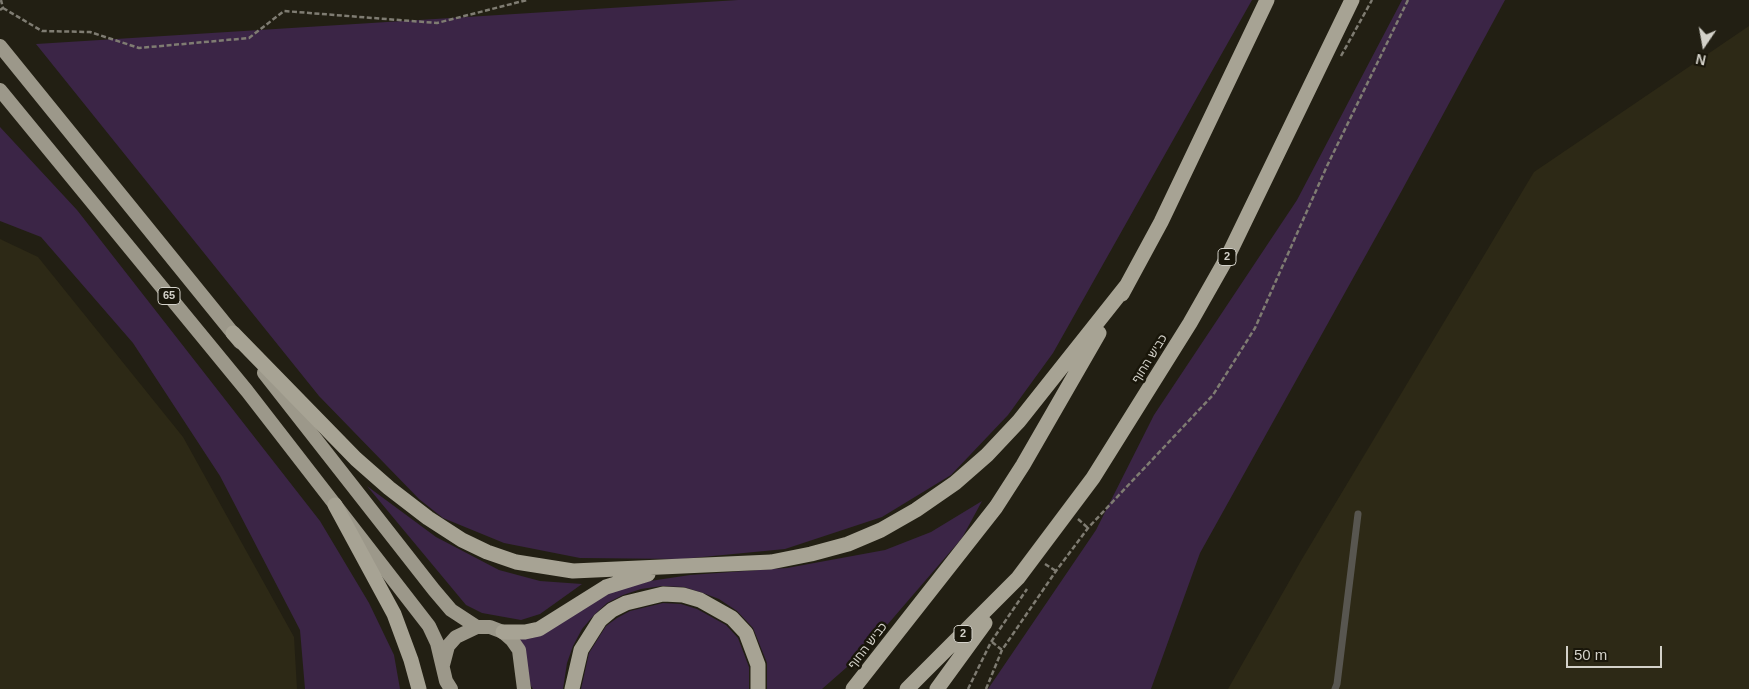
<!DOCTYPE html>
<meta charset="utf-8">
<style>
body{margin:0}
#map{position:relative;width:1749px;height:689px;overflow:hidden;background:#221f13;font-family:Arial,sans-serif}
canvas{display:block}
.north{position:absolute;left:1679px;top:20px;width:50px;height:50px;-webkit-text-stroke:4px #19160a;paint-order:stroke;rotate:192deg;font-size:14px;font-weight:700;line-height:20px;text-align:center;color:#d3d1c9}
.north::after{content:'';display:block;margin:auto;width:18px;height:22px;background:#d3d1c9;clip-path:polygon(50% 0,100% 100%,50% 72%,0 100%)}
.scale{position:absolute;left:1566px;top:646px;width:96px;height:22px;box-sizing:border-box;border:2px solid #d3d1c9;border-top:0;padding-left:6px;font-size:15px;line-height:18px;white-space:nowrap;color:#d3d1c9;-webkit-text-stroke:4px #19160a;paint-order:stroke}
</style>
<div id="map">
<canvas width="1749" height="689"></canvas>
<div class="north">N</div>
<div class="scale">50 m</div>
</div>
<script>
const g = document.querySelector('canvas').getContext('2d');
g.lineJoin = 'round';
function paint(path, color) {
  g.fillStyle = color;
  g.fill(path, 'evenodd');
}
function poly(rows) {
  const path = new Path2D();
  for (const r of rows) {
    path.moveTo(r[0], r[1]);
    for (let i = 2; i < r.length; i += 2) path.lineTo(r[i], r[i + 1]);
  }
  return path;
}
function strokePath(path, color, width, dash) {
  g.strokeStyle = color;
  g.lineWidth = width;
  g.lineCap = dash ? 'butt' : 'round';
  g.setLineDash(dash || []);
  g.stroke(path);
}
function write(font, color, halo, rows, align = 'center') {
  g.font = font + ' Arial,"Noto Sans Hebrew",sans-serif';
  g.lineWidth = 5;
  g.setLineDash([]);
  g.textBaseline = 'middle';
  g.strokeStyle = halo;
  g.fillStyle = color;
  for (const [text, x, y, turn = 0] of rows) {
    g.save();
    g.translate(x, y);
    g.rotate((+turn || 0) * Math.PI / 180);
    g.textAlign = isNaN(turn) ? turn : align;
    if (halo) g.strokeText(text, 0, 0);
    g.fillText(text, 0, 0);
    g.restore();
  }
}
const built = poly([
 [1749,26,1749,689,1228,689,1302,559,1534,172],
 [0,239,38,257,183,437,294,637,297,689,0,689]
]);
const green = poly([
 [738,0,1252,0,1053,353,1008,415,951,475,882,517,785,549,682,559,580,558,504,543,443,518,419,499,319,396,36,44],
 [1402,0,1505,0,1401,192,1200,553,1151,689,988,689,1096,530,1154,415,1297,200],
 [0,127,77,210,320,521,369,603,394,655,400,689,305,689,300,630,220,476,133,343,41,237,0,221],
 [367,486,436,537,499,570,540,581,582,584,540,614,521,620,482,613,466,605],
 [982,501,962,538,863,653,822,689,767,689,767,663,753,628,737,611,719,599,703,593,684,587,662,586,641,589,623,595,607,603,594,615,582,629,573,646,567,663,563,689,533,689,531,686,527,673,525,649,515,637,586,606,616,590,650,581,690,575,787,568,885,550,931,532],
 [663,603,681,604,697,609,726,625,738,638,749,667,749,689,581,689,589,653,606,626,617,618,630,611]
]);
const path = poly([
 [3,8,42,31,90,32,139,48,249,38,284,11,437,23,527,0],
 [0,10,3,8,1,0],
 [1341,56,1372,0],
 [1078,519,1088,528],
 [1045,564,1056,571],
 [992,642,1002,650],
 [968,689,991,642,1027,589],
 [986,689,1002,650,1056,571,1088,528,1213,395,1255,328,1327,166,1408,0]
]);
const service = poly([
 [1335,689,1337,684,1358,514]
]);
const trunk = poly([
 [0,46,240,342],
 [0,90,247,391,429,626,437,643,446,681,451,689],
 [264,373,434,590,451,610,477,627],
 [443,665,448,646,456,637,477,627,490,627,503,632,512,640,519,650,524,689]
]);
const motorway = poly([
 [1122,294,1161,222,1267,0],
 [233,333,356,459,389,488,428,518,462,540,487,552,516,562,573,571,771,562,811,554,848,544,881,530,916,510,955,483,987,455,1019,421,1127,285],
 [335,505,394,614,411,660,419,689],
 [503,632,525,632,539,629,606,587,648,574],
 [572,689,581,650,600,620,612,610,626,603,663,594,683,595,700,600,732,618,746,633,758,665,758,689],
 [853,689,996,507,1023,465,1099,333],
 [907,689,1018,578,1093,478,1190,323,1228,256,1352,0],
 [937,689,985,623]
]);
const shields = [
 [1227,257,18],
 [169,296,22],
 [963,634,18]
];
const shieldNames = [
 ["2",1227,257],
 ["65",169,296],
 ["2",963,634]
];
const streetNames = [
 ["כביש החוף",1150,359,-58],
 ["כביש החוף",868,646,-52]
];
paint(built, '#2d2916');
paint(green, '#3b2546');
strokePath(path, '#7f7c72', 2.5, [5, 2.5]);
strokePath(service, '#585650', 7);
strokePath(trunk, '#9c988a', 14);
strokePath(motorway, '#a7a394', 15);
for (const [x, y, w] of shields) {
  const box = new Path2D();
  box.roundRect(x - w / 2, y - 8.5, w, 17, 4);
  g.fillStyle = '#19160a';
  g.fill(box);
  strokePath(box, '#d3d1c9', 1);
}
write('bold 11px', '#d3d1c9', null, shieldNames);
write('12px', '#d3d1c9', '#19160a', streetNames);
</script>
